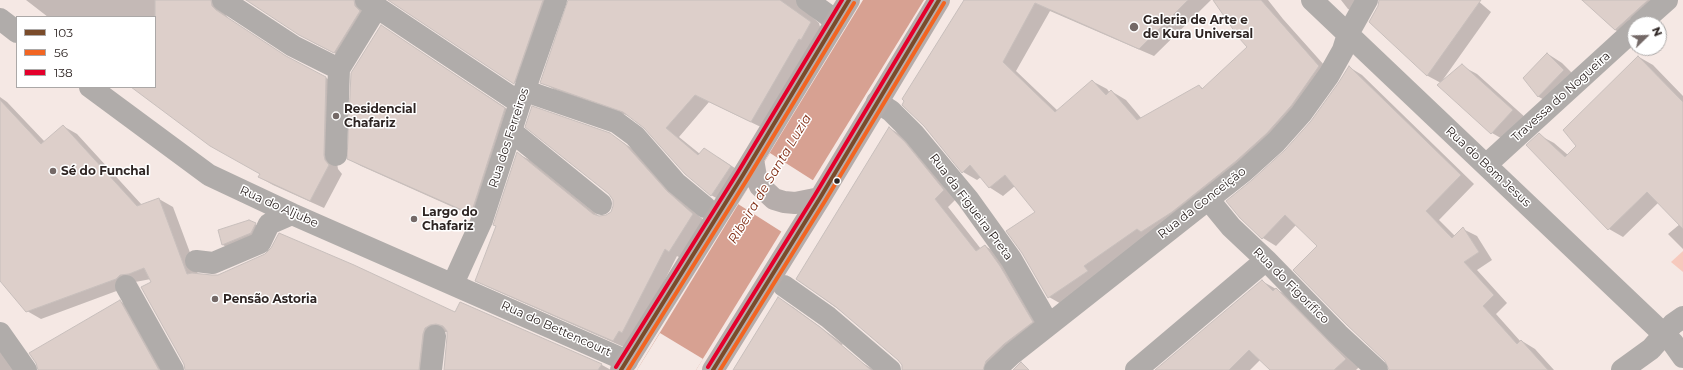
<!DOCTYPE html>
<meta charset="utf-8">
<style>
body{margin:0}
#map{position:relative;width:1683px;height:370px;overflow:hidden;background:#f5e8e4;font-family:Montserrat,sans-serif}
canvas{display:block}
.legend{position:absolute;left:16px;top:16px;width:140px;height:72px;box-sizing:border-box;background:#fff;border:1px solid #aba8a7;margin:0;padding:5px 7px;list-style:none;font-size:12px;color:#2e2523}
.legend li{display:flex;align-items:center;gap:8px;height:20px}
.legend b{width:20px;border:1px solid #aba8a7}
.north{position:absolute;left:1627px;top:16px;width:40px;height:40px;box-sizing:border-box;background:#fff;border:1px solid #aba8a7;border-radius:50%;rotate:67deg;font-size:11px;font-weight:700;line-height:16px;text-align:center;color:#2e2523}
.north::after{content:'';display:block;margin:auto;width:14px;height:18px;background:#746967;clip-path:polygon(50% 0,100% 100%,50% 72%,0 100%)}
</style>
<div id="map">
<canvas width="1683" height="370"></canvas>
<ul class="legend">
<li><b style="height:5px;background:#7a4b2a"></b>103</li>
<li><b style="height:5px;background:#f26522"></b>56</li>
<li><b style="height:5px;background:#e4002b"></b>138</li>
</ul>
<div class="north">N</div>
</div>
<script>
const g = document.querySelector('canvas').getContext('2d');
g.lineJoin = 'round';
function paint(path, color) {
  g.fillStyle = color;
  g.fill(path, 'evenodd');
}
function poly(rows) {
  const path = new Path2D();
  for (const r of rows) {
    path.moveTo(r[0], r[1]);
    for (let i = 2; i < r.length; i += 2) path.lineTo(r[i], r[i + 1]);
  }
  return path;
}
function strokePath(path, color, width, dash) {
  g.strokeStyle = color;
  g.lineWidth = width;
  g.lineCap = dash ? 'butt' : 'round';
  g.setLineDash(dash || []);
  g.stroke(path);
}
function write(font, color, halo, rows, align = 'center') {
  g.font = font + ' Montserrat,sans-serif';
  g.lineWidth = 3;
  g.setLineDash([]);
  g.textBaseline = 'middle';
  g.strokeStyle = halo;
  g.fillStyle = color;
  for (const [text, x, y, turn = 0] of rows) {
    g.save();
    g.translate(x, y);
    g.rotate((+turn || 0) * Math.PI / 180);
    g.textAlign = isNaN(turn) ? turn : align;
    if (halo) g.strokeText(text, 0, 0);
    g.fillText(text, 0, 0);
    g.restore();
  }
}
const green = poly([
 [1683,251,1683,272,1671,262]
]);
const water = poly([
 [863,0,924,0,696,370,637,370]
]);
const pier = poly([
 [770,153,814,181,782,232,738,204],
 [660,333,703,359,696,370,637,370]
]);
const shadow = poly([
 [26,0,227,0,226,15,230,20,293,61,340,85,337,163,338,169,342,174,324,208,273,185,259,177,261,174,135,87,155,87,155,17,48,17],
 [248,0,370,0,348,60,314,43],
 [391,0,560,0,527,90],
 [569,0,811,0,809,14,819,23,822,34,765,129,709,102,679,137,700,154,718,157,744,174,725,203,711,195,645,127,632,117,555,90,542,82],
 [965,0,1211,0,1154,56,1050,11,1016,71,1058,111,1092,81,1107,89,1110,93,1111,91,1126,100,1142,119,1199,86,1204,89,1248,47,1215,0,1268,0,1283,19,1333,75,1305,114,1063,305,1049,297,1036,212,1015,186,1003,196,989,187,981,177,977,180,963,172,924,125],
 [1341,0,1370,0,1361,16,1348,9],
 [1380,0,1477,0,1491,12,1442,81,1462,66,1477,74,1526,118,1506,141,1492,133,1441,83,1428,76,1370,22,1379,6],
 [1584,0,1665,0,1630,38,1615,30],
 [394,34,518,116,484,221,361,166,348,159],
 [1548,54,1562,63,1578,79,1553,105,1539,97,1524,78],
 [1639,57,1653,65,1683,96,1683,249,1668,234,1680,224,1659,202,1623,237,1609,229,1539,135,1554,143,1568,155,1577,146],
 [1349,67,1362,75,1474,184,1439,220,1455,236,1463,229,1477,236,1492,260,1477,270,1507,303,1496,314,1521,342,1522,341,1535,349,1554,370,1390,370,1390,366,1318,246,1296,225,1276,246,1263,238,1241,218,1286,151,1312,122,1340,83],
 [0,97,7,102,45,142,63,126,77,134,142,205,159,199,173,207,198,274,456,313,602,365,611,370,445,370,448,332,444,332,433,370,186,370,151,279,135,282,130,286,41,319,27,311,0,279],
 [889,128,903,136,957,198,948,207,981,249,985,246,999,254,1046,330,999,370,903,370,903,366,899,360,849,317,797,279],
 [610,134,639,153,679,199,705,221,682,259,677,256,635,339,626,348,488,287,476,280,497,226,518,154,530,160,600,217,606,216,612,212,614,207],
 [255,224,260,227,256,236,228,248,223,245,219,230],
 [1262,281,1290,297,1359,367,1356,370,1271,370,1261,359,1250,370,1157,370],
 [779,299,793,307,843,344,813,370,734,370],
 [120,301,134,309,168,370,39,370],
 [0,346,17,370,0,370],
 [857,360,871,368,874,370,847,370]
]);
const building = poly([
 [155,0,211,0,212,6,216,10,286,56,326,77,324,155,325,160,329,165,310,201,258,177,260,174,210,146,131,87,155,87,155,0],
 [246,0,354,0,355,6,360,11,334,53,299,35,246,0],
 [388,0,543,0,514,84,388,0],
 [568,0,780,0,811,22,801,40,799,39,751,122,695,95,666,128,698,155,704,148,731,166,711,196,685,174,644,128,623,112,540,83,568,0],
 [964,0,1188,0,1139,49,1035,3,1003,62,1055,112,1092,80,1106,95,1111,90,1137,120,1199,85,1202,89,1247,47,1239,38,1213,0,1261,0,1319,66,1291,106,1267,133,1236,161,1172,212,1141,232,1137,229,1084,266,1088,271,1048,298,1022,253,1006,231,1035,212,1005,175,989,188,970,165,962,173,924,126,902,105,904,101,902,99,964,0],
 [1379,0,1481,0,1427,76,1369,22,1378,6,1379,0],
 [1582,0,1648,0,1615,30,1582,0],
 [381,25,505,108,471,214,347,159,351,73,381,25],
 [1547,53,1564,70,1538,97,1523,78,1547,53],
 [1638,56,1683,102,1683,229,1647,192,1608,230,1526,145,1539,133,1565,157,1576,146,1563,130,1638,56],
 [1462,64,1513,110,1491,134,1437,85,1462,64],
 [1349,66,1461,175,1426,211,1452,238,1463,227,1479,252,1464,262,1494,295,1483,306,1517,344,1521,340,1548,370,1389,370,1385,361,1347,325,1293,270,1317,246,1285,215,1262,239,1240,218,1226,201,1252,180,1285,150,1311,121,1339,82,1349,66],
 [0,100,41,144,63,125,137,206,159,198,187,274,192,273,212,275,218,275,265,254,271,248,279,233,354,265,455,312,460,302,602,364,598,370,444,370,447,337,447,331,443,326,436,324,430,325,425,328,423,334,419,370,185,370,184,364,141,287,151,282,144,268,129,274,120,275,116,279,26,312,0,281,0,100],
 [532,106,610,133,626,145,667,191,693,214,669,252,665,249,622,333,619,331,613,341,475,281,496,226,493,225,517,152,593,214,599,216,606,215,611,212,613,206,613,200,609,194,525,127,532,106],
 [889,127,905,142,944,190,935,199,976,251,985,245,1000,266,1033,322,1004,344,986,361,983,370,902,370,902,365,898,360,836,307,796,279,889,127],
 [249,220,256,223,251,233,222,245,218,230,249,220],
 [1262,280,1273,291,1276,288,1346,359,1334,370,1270,370,1249,350,1229,370,1155,370,1262,280],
 [778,297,820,327,871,370,733,370,778,297],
 [120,300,159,370,38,370,36,363,29,353,120,300],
 [1021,362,1029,370,1013,370,1021,362]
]);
const minor = poly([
 [223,0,293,46,339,69],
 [366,0,520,103],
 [807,0,836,21],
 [1312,0,1673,343,1683,357],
 [0,19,17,32],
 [1640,24,1667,0],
 [90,87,209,175,292,214,627,361],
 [525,90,537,95,616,122,635,136,676,183,705,207],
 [877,102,891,111,914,134,968,199,1011,259,1049,325],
 [511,131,601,204],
 [336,155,339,69,377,7],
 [1486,165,1635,29],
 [1208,199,1231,227,1266,260,1338,334,1377,370],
 [196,261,213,263,260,243,269,224,292,214],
 [457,275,482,220,520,103,556,0],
 [126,286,173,370],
 [784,286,828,317,890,370],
 [0,333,26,370],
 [431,370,435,336],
 [995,370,1012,354,1244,171,1276,142,1301,114,1329,75,1343,50,1348,34,1367,0],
 [1136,370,1266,260],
 [1622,370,1651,349,1673,324,1683,317]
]);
const major = poly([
 [753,159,756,177,760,186,774,199,784,202,795,203,820,198],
 [621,370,743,175,849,0],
 [713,370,820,198,939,0]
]);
const bus1 = poly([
 [621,370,743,175,849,0],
 [713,370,820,198,939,0]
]);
const bus2 = poly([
 [628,370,748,178,854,3],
 [720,370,825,201,944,3]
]);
const bus3 = poly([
 [616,367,738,172,842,0],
 [708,367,815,195,932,0]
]);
const markers = [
 [1134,27,5,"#746967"],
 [336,116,4,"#746967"],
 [53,171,4,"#746967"],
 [837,181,3.5,"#2e2523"],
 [414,219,4,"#746967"],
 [215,299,4,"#746967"]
];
const poiNames = [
 ["Galeria de Arte e",1143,20],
 ["de Kura Universal",1143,34],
 ["Residencial",344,109],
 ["Chafariz",344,123],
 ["Sé do Funchal",61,171],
 ["Largo do",422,212],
 ["Chafariz",422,226],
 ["Pensão Astoria",223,299]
];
const streetNames = [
 ["Travessa do Nogueira",1561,97,-42],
 ["Rua dos Ferreiros",509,138,-72],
 ["Rua do Bom Jesus",1488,167,43],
 ["Rua da Conceição",1202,203,-38],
 ["Rua do Aljube",279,207,24],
 ["Rua da Figueira Preta",971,207,53],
 ["Rua do Figorífico",1291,286,45],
 ["Rua do Bettencourt",556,329,24]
];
const waterNames = [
 ["Ribeira de Santa Luzia",770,179,-59]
];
paint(green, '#f6c9bd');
paint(water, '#d7a192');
paint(pier, '#f5e8e4');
paint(shadow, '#0003');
paint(building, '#ddcfca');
strokePath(building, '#c8bfbc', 1);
strokePath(minor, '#b0acaa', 22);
strokePath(major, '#b5adab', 22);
strokePath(bus1, '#7a4b2a', 4);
strokePath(bus2, '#f26522', 4);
strokePath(bus3, '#e4002b', 4);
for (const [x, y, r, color] of markers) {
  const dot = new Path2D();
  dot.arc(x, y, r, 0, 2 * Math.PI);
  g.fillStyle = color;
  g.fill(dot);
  strokePath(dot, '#fff', 1.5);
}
write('bold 12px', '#2e2523', '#fff', poiNames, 'left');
write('12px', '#2e2523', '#fff', streetNames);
write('italic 13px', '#802c13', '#fff', waterNames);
</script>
